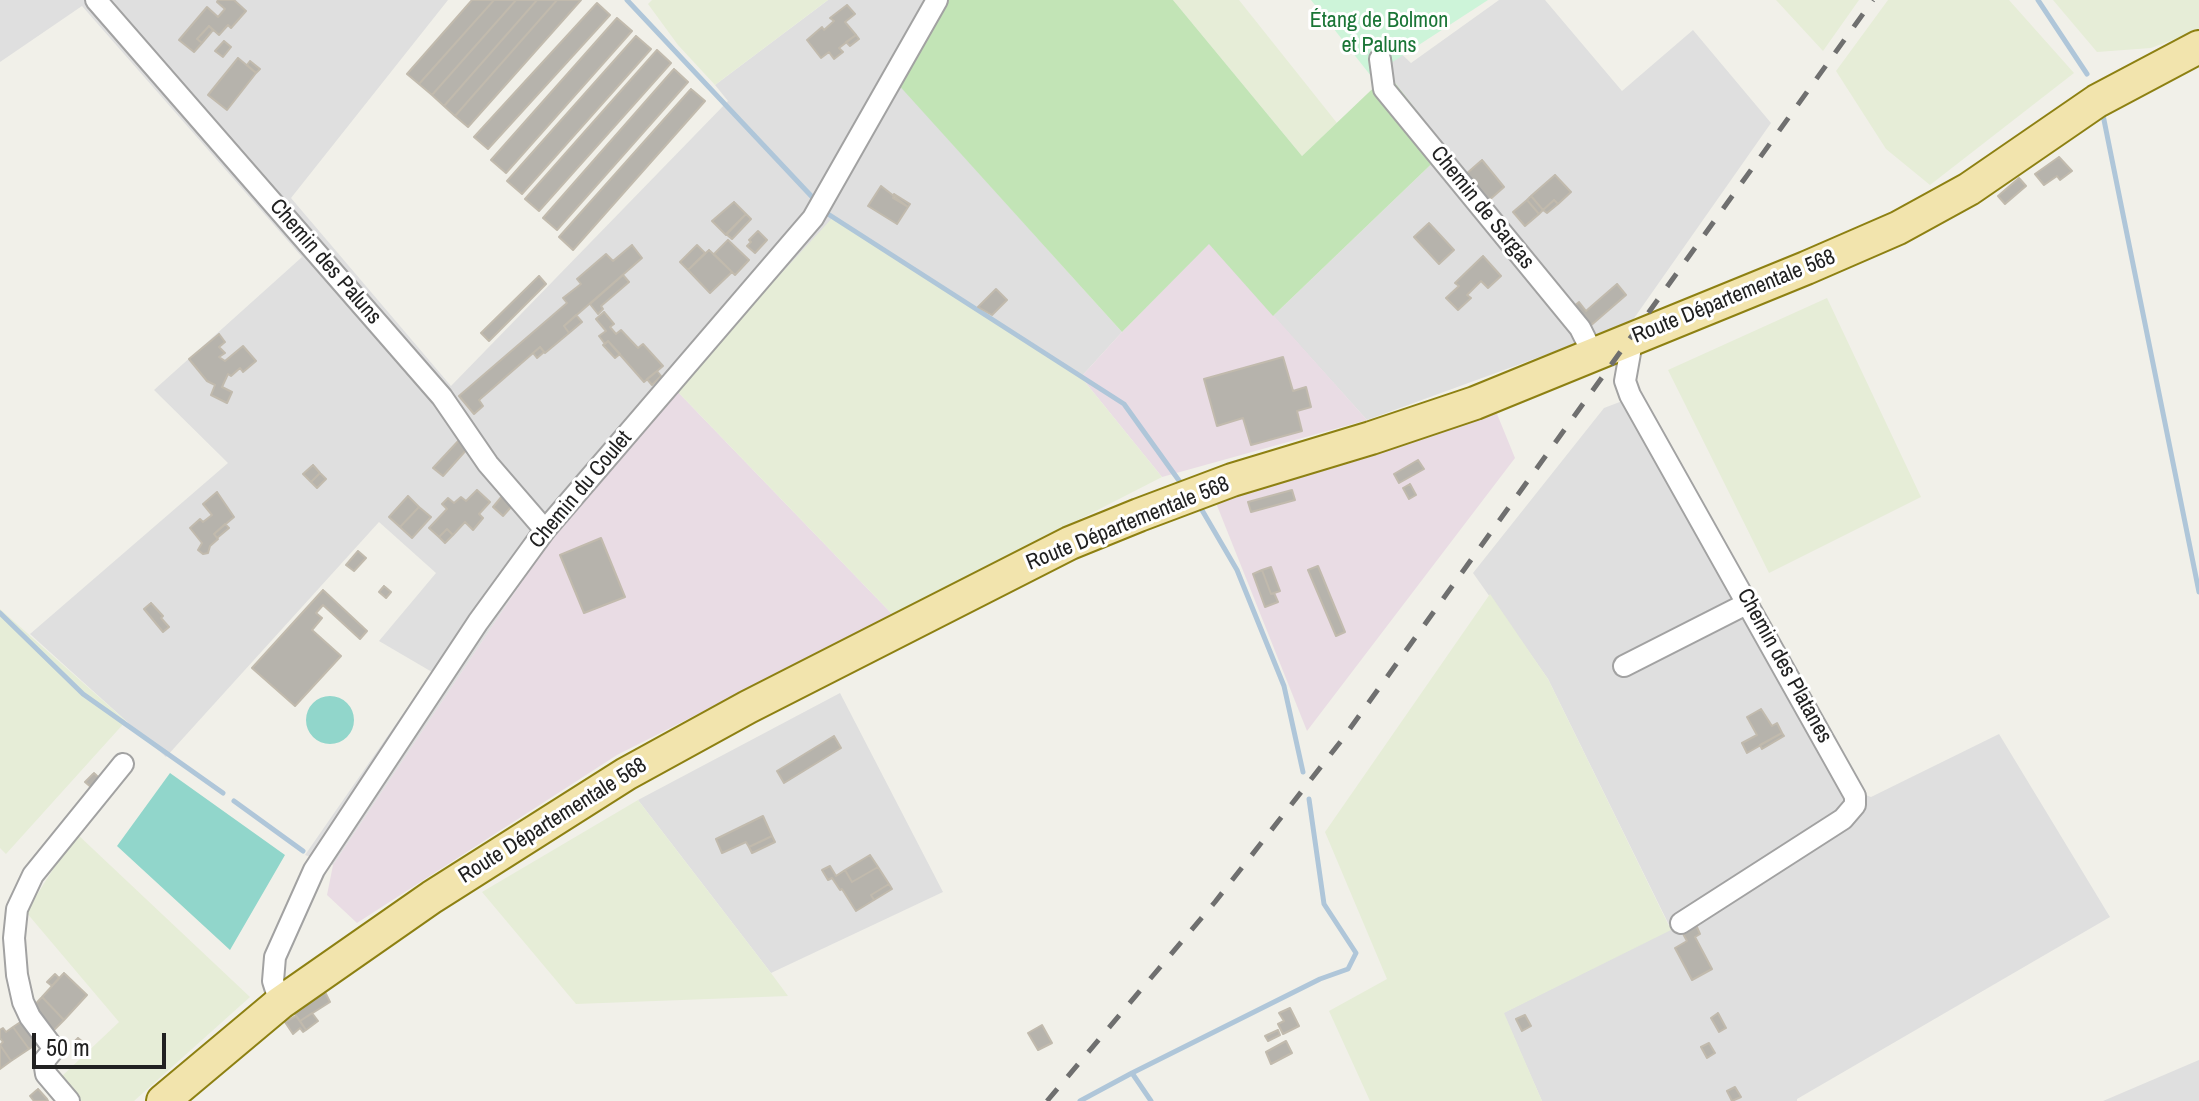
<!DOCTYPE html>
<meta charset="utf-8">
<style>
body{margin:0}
#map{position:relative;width:2199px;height:1101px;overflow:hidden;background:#f1f0e9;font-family:"Archivo Narrow",sans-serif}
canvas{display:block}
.scale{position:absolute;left:32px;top:1033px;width:134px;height:36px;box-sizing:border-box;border:4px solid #212121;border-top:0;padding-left:10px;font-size:24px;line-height:28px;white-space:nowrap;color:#212121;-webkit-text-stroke:6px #fff;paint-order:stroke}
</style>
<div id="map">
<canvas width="2199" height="1101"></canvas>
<div class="scale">50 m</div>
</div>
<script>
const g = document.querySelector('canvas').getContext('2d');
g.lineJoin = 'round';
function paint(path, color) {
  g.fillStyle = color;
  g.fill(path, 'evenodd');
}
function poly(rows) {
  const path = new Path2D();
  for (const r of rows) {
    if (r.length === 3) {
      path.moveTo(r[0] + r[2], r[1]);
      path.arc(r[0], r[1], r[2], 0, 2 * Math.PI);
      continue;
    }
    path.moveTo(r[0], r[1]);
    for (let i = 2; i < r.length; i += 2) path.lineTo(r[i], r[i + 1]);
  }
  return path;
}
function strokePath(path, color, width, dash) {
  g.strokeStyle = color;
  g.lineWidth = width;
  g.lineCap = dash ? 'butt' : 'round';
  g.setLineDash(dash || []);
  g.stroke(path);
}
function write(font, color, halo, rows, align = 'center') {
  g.font = font + ' "Archivo Narrow",sans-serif';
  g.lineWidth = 6;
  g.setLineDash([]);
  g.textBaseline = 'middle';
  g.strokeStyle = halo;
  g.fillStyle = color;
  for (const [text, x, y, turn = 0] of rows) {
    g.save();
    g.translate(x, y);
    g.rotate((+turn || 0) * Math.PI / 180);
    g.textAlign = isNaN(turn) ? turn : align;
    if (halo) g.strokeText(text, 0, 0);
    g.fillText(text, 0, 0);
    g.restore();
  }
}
const residential = poly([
 [0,0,448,0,291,198,451,386,728,101,715,85,828,0,927,0,887,71,1122,332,1081,377,834,217,541,553,333,865,305,855,432,672,379,641,436,573,379,522,166,757,30,634,228,463,154,390,302,257,82,6,0,62],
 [1329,0,1355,10,1411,63,1499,0,1545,0,1622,91,1693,30,1771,123,1630,324,1367,420,1273,316,1447,149],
 [1625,400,1846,788,1871,797,1999,734,2110,917,1797,1099,1797,1101,1542,1101,1503,1013,1671,929,1548,679,1473,573,1604,408],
 [840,693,943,892,771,973,638,800],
 [2199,1060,2199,1101,2103,1101]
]);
const industrial = poly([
 [1209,243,1367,420,1162,477,1081,377,1122,332],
 [675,389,893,615,617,755,357,923,327,895,333,865,541,553],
 [1495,409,1515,458,1307,731,1216,503]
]);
const farmland = poly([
 [652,0,828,0,715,85,678,45,648,4],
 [1173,0,1239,0,1337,123,1302,156],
 [1776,0,1859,0,1823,51],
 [1888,0,2009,0,2074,73,1930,185,1886,149,1836,71],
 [2053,0,2199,0,2199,30,2151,48,2097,52],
 [834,216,1081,377,1162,477,893,615,675,389],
 [1827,298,1921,497,1769,573,1668,370],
 [1490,594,1548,679,1671,930,1504,1013,1542,1101,1370,1101,1329,1011,1387,979,1325,832],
 [0,609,126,721,6,854,0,848],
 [638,800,771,973,788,996,576,1004,482,892],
 [76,833,250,997,134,1101,79,1101,61,1077,119,1022,26,912]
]);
const grass = poly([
 [927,0,1173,0,1302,156,1388,74,1447,149,1273,316,1209,244,1122,332,886,71]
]);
const park = poly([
 [1311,0,1488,0,1371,76]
]);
const pitch = poly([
 [330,720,24],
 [170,773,285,855,230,950,117,846]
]);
const stream = poly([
 [627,0,815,200],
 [2038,0,2087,74],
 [2103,115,2199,592],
 [828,214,1124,404,1180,482],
 [1199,505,1237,570,1284,686,1303,772],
 [0,613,83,694,223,793],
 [234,801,303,851],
 [1080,1101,1132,1073],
 [1151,1101,1132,1073,1320,979,1348,969,1356,953,1324,904,1309,799]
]);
const building = poly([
 [218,0,234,0,246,11,231,28,228,25,219,35,209,26,197,39,202,43,194,52,179,40,207,7,218,17,225,9,217,2,218,0],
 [472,0,494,0,419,84,407,74,472,0],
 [494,0,516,0,432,95,419,84,494,0],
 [516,0,537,0,444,106,432,95,516,0],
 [537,0,557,0,455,116,444,106,537,0],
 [557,0,581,0,468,127,455,116,557,0],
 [597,3,610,15,488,149,474,137,597,3],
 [847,5,855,14,845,22,856,35,839,48,843,52,834,59,829,52,821,58,807,40,822,27,824,30,834,21,830,18,847,5],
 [617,18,632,31,506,173,491,160,617,18],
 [209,26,213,30,202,43,197,39,209,26],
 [856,35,859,39,850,46,846,42,856,35],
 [636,36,651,49,522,194,507,181,636,36],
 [224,41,231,47,223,57,215,51,224,41],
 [657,50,671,63,539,211,525,199,657,50],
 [238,58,256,73,227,110,208,95,238,58],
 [250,61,260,69,256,73,247,65,250,61],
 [674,69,688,82,557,230,543,218,674,69],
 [691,89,705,101,573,250,559,237,691,89],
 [2059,157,2072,171,2060,180,2057,176,2044,185,2035,174,2059,157],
 [1482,160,1504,187,1487,202,1465,175,1482,160],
 [1555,175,1571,192,1558,204,1554,200,1543,210,1531,196,1555,175],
 [2019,178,2026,186,2005,204,1998,196,2019,178],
 [881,186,908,207,897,224,868,206,881,186],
 [894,194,910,204,908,207,893,198,894,194],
 [1531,196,1543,210,1539,214,1527,200,1531,196],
 [1527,200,1539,214,1525,226,1513,212,1527,200],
 [1554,200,1558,204,1547,213,1543,210,1554,200],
 [734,202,746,214,726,235,712,221,734,202],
 [746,214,751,219,732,239,726,234,746,214],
 [1429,223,1454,250,1439,264,1414,237,1429,223],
 [758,231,767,240,755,253,747,246,751,242,749,240,758,231],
 [728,240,749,260,735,275,714,254,728,240],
 [632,245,642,258,564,326,569,333,545,353,540,347,479,400,483,406,474,414,459,396,567,303,563,298,581,284,577,279,606,254,613,261,632,245],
 [697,245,705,253,688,270,680,262,697,245],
 [709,250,732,272,710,293,688,270,709,250],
 [1483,256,1501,276,1488,288,1481,281,1467,295,1471,298,1458,310,1446,298,1459,286,1455,283,1483,256],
 [623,275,629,282,601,306,603,309,598,314,590,304,623,275],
 [539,276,546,284,489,341,481,333,539,276],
 [1617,284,1626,295,1589,327,1573,307,1579,302,1586,311,1617,284],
 [996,289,1007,300,992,315,978,307,996,289],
 [604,312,614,324,610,327,616,334,621,330,638,348,643,344,663,366,644,382,608,341,605,344,599,336,606,331,596,319,604,312],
 [576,315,582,322,569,333,564,326,576,315],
 [219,334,225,342,219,347,225,353,219,357,225,361,243,346,256,361,243,372,240,368,231,376,228,374,222,387,232,392,227,403,211,395,215,385,207,381,189,359,219,334],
 [608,341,620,354,615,358,603,345,608,341],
 [540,347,544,352,537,358,533,353,540,347],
 [1283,357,1293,391,1306,387,1311,407,1297,411,1302,431,1251,445,1243,418,1217,426,1204,379,1283,357],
 [657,371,661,376,652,385,647,379,657,371],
 [461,438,468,448,443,476,433,468,461,438],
 [1418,460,1424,469,1399,483,1394,474,1418,460],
 [313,465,320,473,311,482,303,474,313,465],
 [320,473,326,479,317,488,311,482,320,473],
 [1410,484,1416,495,1409,499,1403,488,1410,484],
 [477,490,490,502,479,514,483,518,473,530,465,522,453,535,447,529,439,537,429,528,447,509,442,504,448,498,454,503,461,497,466,501,477,490],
 [1292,490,1295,500,1251,512,1248,502,1292,490],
 [217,492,234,517,214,534,218,539,210,546,208,553,203,554,198,550,202,543,190,528,200,519,203,522,212,515,203,504,217,492],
 [503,495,511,507,503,516,493,507,503,495],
 [408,496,419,507,400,527,389,517,408,496],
 [419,507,431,517,412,538,400,527,419,507],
 [225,524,229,528,217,538,214,534,225,524],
 [447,529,453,535,445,543,439,537,447,529],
 [601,538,625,597,584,613,560,555,601,538],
 [358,551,366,558,354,571,346,565,358,551],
 [1318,566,1345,632,1336,636,1308,570,1318,566],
 [1271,567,1280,591,1271,594,1262,570,1271,567],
 [1262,570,1271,594,1274,593,1278,602,1265,607,1253,574,1262,570],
 [384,586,391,592,386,598,379,592,384,586],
 [323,590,367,631,360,639,323,605,316,613,322,618,312,630,341,656,295,706,252,668,323,590],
 [151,603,163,616,161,618,169,627,163,632,144,609,151,603],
 [1761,709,1772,726,1777,723,1782,733,1747,753,1742,743,1757,735,1747,717,1761,709],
 [1782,733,1784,736,1762,749,1760,745,1782,733],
 [834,736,841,748,784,783,777,771,834,736],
 [94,773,100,779,92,788,85,782,94,773],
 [763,816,772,836,749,847,746,842,722,853,716,839,763,816],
 [772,836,775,842,752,853,749,847,772,836],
 [870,855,878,867,852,882,845,870,870,855],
 [830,866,836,876,845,870,852,882,878,867,889,884,871,895,874,900,856,911,842,889,840,890,832,878,828,880,822,870,830,866],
 [889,884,892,889,874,900,871,895,889,884],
 [1696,925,1700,934,1695,937,1712,969,1692,980,1675,948,1687,941,1682,932,1696,925],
 [64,973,87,995,64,1020,42,997,64,973],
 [55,974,59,978,52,986,47,982,55,974],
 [323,988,330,1002,300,1021,293,1011,323,988],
 [42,997,64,1020,51,1033,31,1009,42,997],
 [1290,1008,1299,1026,1283,1034,1278,1024,1284,1021,1279,1013,1290,1008],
 [312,1013,318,1021,306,1030,300,1021,312,1013],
 [1718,1013,1726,1028,1719,1032,1711,1018,1718,1013],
 [1525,1015,1531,1026,1522,1031,1516,1019,1525,1015],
 [296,1016,306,1030,303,1032,300,1028,293,1034,285,1022,296,1016],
 [25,1019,41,1041,29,1049,13,1027,25,1019],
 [1042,1025,1052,1043,1038,1050,1028,1033,1042,1025],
 [13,1027,29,1049,11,1061,0,1045,3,1042,0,1038,0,1030,3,1028,6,1032,13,1027],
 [1278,1030,1280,1035,1268,1041,1265,1036,1278,1030],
 [78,1038,84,1043,79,1049,73,1043,78,1038],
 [1286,1041,1292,1053,1271,1064,1266,1052,1286,1041],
 [1709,1043,1715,1053,1707,1058,1701,1047,1709,1043],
 [0,1045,11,1061,0,1069,0,1045],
 [1735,1087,1741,1097,1732,1101,1727,1091,1735,1087],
 [38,1089,47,1099,48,1101,34,1101,30,1096,38,1089]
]);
const minor = poly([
 [96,0,442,397,488,464,545,530],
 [1380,59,1384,89,1580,328,1593,354],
 [1628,341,1630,353,1625,381,1630,395,1855,796,1855,805,1843,819,1681,923],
 [1624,666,1748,603],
 [280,1003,273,981,275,957,314,870,478,622,545,530,813,218,937,0],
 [69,1101,46,1074,44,1061,54,1049,30,1017,23,1002,17,975,14,938,17,909,33,875,123,764]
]);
const primary = poly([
 [163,1101,280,1003,432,897,626,774,748,707,1070,543,1139,515,1232,480,1371,438,1475,403,1806,268,1898,228,1969,189,2097,101,2199,47]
]);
const rail = poly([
 [1047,1101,1215,902,1341,741,1873,0]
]);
const parkNames = [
 ["Étang de Bolmon",1379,21],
 ["et Paluns",1379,46]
];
const streetNames = [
 ["Chemin de Sargas",1482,208,51],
 ["Chemin des Paluns",325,262,49],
 ["Route Départementale 568",1734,297,-22],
 ["Chemin du Coulet",581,490,-50],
 ["Route Départementale 568",1128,524,-22],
 ["Chemin des Platanes",1784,666,61],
 ["Route Départementale 568",553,821,-32]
];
paint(residential, '#dfdfdf');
paint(industrial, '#e9dce4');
paint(farmland, '#e6edd7');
paint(grass, '#c2e4b6');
paint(park, '#cdf4d9');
paint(pitch, '#91d6cb');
strokePath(stream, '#afc6d9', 5);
paint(building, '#b6b3ac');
strokePath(building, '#c1baad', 2);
strokePath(minor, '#a2a2a2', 24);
strokePath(primary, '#8d8012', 36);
strokePath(minor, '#fff', 20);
strokePath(primary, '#f2e4ad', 32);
strokePath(rail, '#6f6f6f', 5, [16, 16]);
write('22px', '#1a7536', '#fff', parkNames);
write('22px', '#212121', '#fff', streetNames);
</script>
